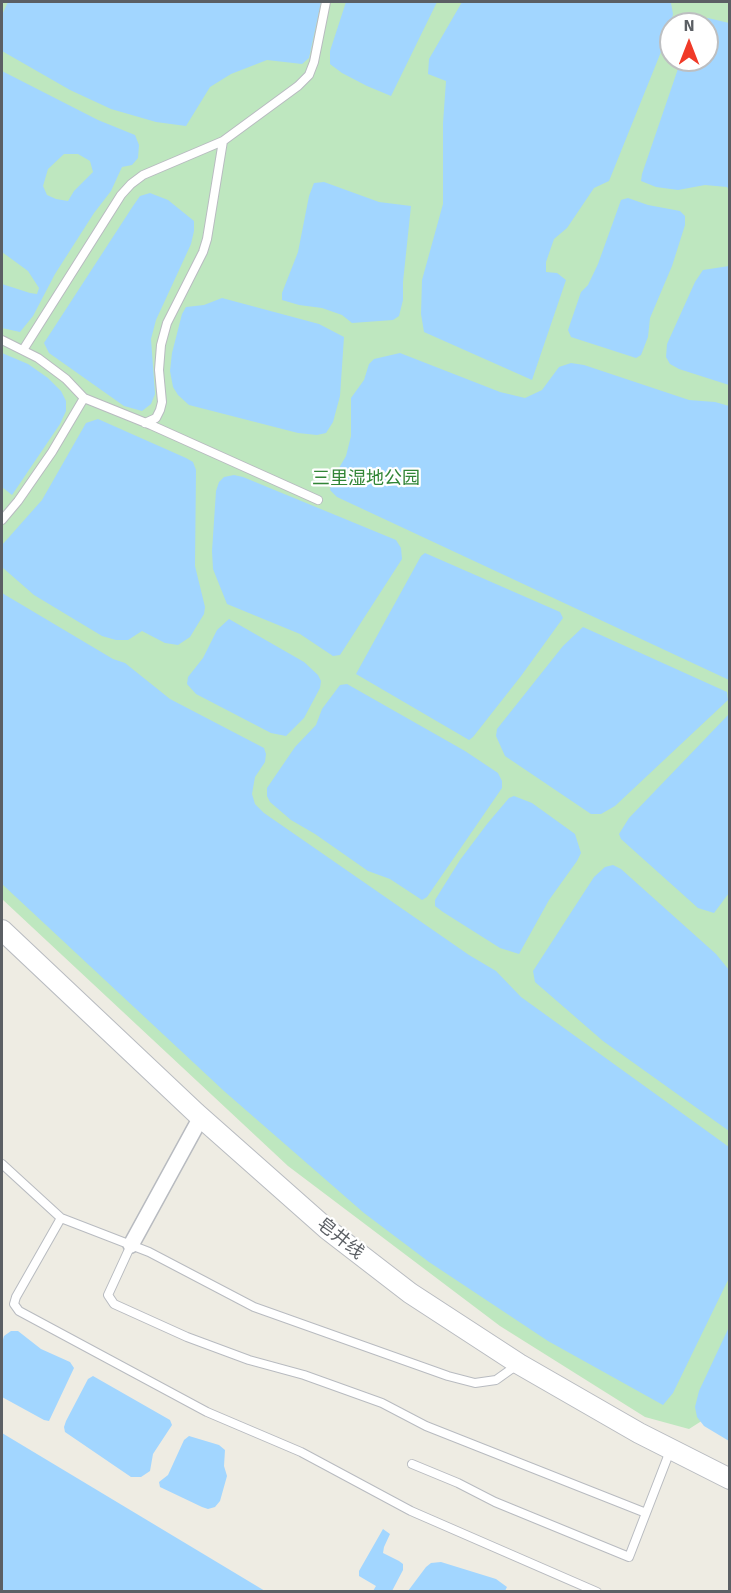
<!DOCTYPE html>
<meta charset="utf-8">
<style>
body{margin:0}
#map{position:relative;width:731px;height:1593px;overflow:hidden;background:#eeece3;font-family:Signika,sans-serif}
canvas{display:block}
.frame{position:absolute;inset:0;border:3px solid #5b5f64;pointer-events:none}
.north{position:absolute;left:659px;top:12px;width:60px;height:60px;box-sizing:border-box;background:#fff;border:2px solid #bdbfc1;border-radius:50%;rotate:0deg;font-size:16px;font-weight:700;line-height:24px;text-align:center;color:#5b5f64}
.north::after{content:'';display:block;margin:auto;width:21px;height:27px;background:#f03a28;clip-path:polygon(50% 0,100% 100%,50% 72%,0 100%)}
</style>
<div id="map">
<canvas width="731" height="1593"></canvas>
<div class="frame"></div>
<div class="north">N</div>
</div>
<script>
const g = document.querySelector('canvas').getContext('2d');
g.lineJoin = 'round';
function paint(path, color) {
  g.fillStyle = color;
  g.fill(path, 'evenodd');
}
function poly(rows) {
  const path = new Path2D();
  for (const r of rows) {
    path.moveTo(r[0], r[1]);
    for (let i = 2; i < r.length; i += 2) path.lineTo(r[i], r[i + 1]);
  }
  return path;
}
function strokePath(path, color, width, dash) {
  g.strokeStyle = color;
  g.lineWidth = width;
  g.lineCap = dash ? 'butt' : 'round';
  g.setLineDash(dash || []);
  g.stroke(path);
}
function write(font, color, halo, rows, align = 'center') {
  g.font = font + ' Signika,"Noto Sans SC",sans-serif';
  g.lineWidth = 4.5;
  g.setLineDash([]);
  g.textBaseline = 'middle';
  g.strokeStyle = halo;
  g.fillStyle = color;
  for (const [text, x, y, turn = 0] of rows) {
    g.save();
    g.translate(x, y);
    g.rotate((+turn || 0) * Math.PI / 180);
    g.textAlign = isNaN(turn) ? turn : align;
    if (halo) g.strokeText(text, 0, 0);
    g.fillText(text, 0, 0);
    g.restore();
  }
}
const green = poly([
 [2,2,729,2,730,1376,711,1415,689,1429,645,1417,500,1326,288,1166,2,899],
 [671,24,707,24,707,60,671,60]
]);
const water = poly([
 [8,2,321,2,309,58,302,64,267,60,231,74,210,87,186,126,156,122,111,109,70,90,2,51,2,15],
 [346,2,437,2,391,96,367,86,342,73,330,64,330,51],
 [462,2,671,3,673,14,669,32,609,181,594,188,567,228,554,239,546,262,546,272,557,273,566,280,532,380,424,332,421,314,422,280,443,204,443,123,446,81,428,74,429,59],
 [708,18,729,23,729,190,727,187,705,185,678,190,656,187,641,181,642,174,681,60,707,60,707,24,699,24,700,21],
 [2,71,98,120,135,135,139,145,138,158,132,165,122,167,111,191,94,213,55,274,33,316,20,332,2,328,2,284,30,293,37,294,39,288,28,271,2,252],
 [64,154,78,154,90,161,93,172,74,191,68,201,56,199,47,195,43,186,48,169],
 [324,182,379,202,411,206,403,282,403,300,399,316,393,320,352,323,342,315,322,308,299,305,282,300,282,293,298,252,309,196,314,183],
 [150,193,168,200,194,221,194,231,191,244,156,320,151,339,155,394,151,404,142,411,124,406,49,353,44,343,133,206,140,196],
 [628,198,648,205,680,211,685,216,685,225,672,266,650,318,648,337,641,355,636,358,571,337,568,330,581,292,588,285,598,264,621,200],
 [729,266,730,266,729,385,679,369,670,364,666,357,667,344,695,282,703,270],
 [222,298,319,324,344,337,340,396,333,422,326,433,317,435,298,433,189,405,178,395,173,387,170,371,172,353,182,314,186,307,204,305],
 [2,353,28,364,48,378,61,391,66,401,66,411,60,424,12,495,2,487],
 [400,353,500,392,525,398,542,390,559,367,571,363,584,365,689,400,715,402,729,406,729,680,337,497,330,490,332,480,346,456,351,436,351,398,364,380,369,364,374,359],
 [98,419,186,458,193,462,196,470,195,566,205,607,204,614,190,637,178,645,165,643,142,631,128,640,116,640,102,636,34,595,2,567,2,545,42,500,86,423],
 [234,475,243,477,396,540,401,548,402,559,340,655,333,656,300,634,227,604,213,569,212,551,216,491,219,482,224,477],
 [425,553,560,612,563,618,521,676,473,737,469,740,356,674,421,556],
 [2,593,113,659,125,663,170,699,264,748,266,754,265,762,255,777,252,794,255,804,264,813,469,955,496,971,521,997,729,1147,729,1278,673,1393,663,1405,548,1341,429,1262,364,1213,224,1091,2,884],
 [229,619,304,662,318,675,321,681,320,688,304,718,286,736,271,733,196,694,187,684,188,677,203,658,217,630],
 [583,627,727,692,728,700,615,806,601,814,591,814,505,756,496,736,497,729,563,646],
 [347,684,465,751,498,773,502,781,502,788,427,897,422,900,390,879,368,871,315,834,291,820,270,802,267,796,267,788,295,747,316,725,322,709,340,685],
 [729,714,729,893,714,913,698,908,621,839,619,834,629,818],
 [514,796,532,803,575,834,581,853,577,861,549,900,519,954,500,948,443,912,435,906,435,900,460,860,487,824,509,798],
 [613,865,621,869,716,954,729,970,729,1131,603,1041,535,982,533,971,594,877,605,867],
 [729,1327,729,1441,704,1426,697,1417,695,1407,699,1391],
 [11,1331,18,1331,41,1349,70,1362,74,1368,49,1421,44,1420,2,1397,2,1343,4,1336],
 [93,1376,170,1420,172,1425,153,1454,150,1471,141,1477,131,1477,65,1432,64,1427,66,1421,88,1379],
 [2,1433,265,1591,2,1591],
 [189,1436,219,1445,225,1450,224,1466,227,1476,220,1501,215,1507,208,1509,202,1507,160,1487,159,1482,168,1475,184,1440],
 [383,1529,390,1534,384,1547,383,1553,399,1561,403,1564,403,1570,392,1591,373,1591,376,1586,359,1576,359,1571],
 [441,1562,496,1579,507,1587,505,1591,408,1591,426,1567,431,1563]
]);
const service = poly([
 [2,340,38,358,66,379,84,398,151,425,318,500],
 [23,350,121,195,131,184,143,175,223,141,298,86,309,75,314,62,326,2],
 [145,423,156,418,160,410,162,402,159,370,161,345,167,323,203,252,207,239,223,141],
 [2,520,18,501,52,452,84,398],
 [2,1164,61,1218,149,1252,254,1307,448,1376,475,1383,496,1380,517,1365],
 [61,1218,16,1297,14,1304,19,1311,207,1412,301,1452,411,1511,597,1592],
 [131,1245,108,1295,114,1304,187,1337,249,1360,304,1375,382,1403,426,1426,646,1513],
 [412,1464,458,1483,495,1502,629,1557,670,1451]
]);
const minor = poly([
 [131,1245,201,1117]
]);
const tertiary = poly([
 [2,930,196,1113,327,1229,410,1293,519,1364,639,1433,730,1479]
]);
const parkNames = [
 ["三里湿地公园",366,479]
];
const streetNames = [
 ["皂井线",340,1239,39]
];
paint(green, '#bee7bf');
paint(water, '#a2d6ff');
strokePath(service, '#b8bbc0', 10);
strokePath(minor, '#b8bbc0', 18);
strokePath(tertiary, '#b8bbc0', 22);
strokePath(service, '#fff', 8);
strokePath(minor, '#fff', 15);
strokePath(tertiary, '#fff', 20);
write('18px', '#318536', '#fff', parkNames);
write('18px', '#5b5f64', '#fff', streetNames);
</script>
